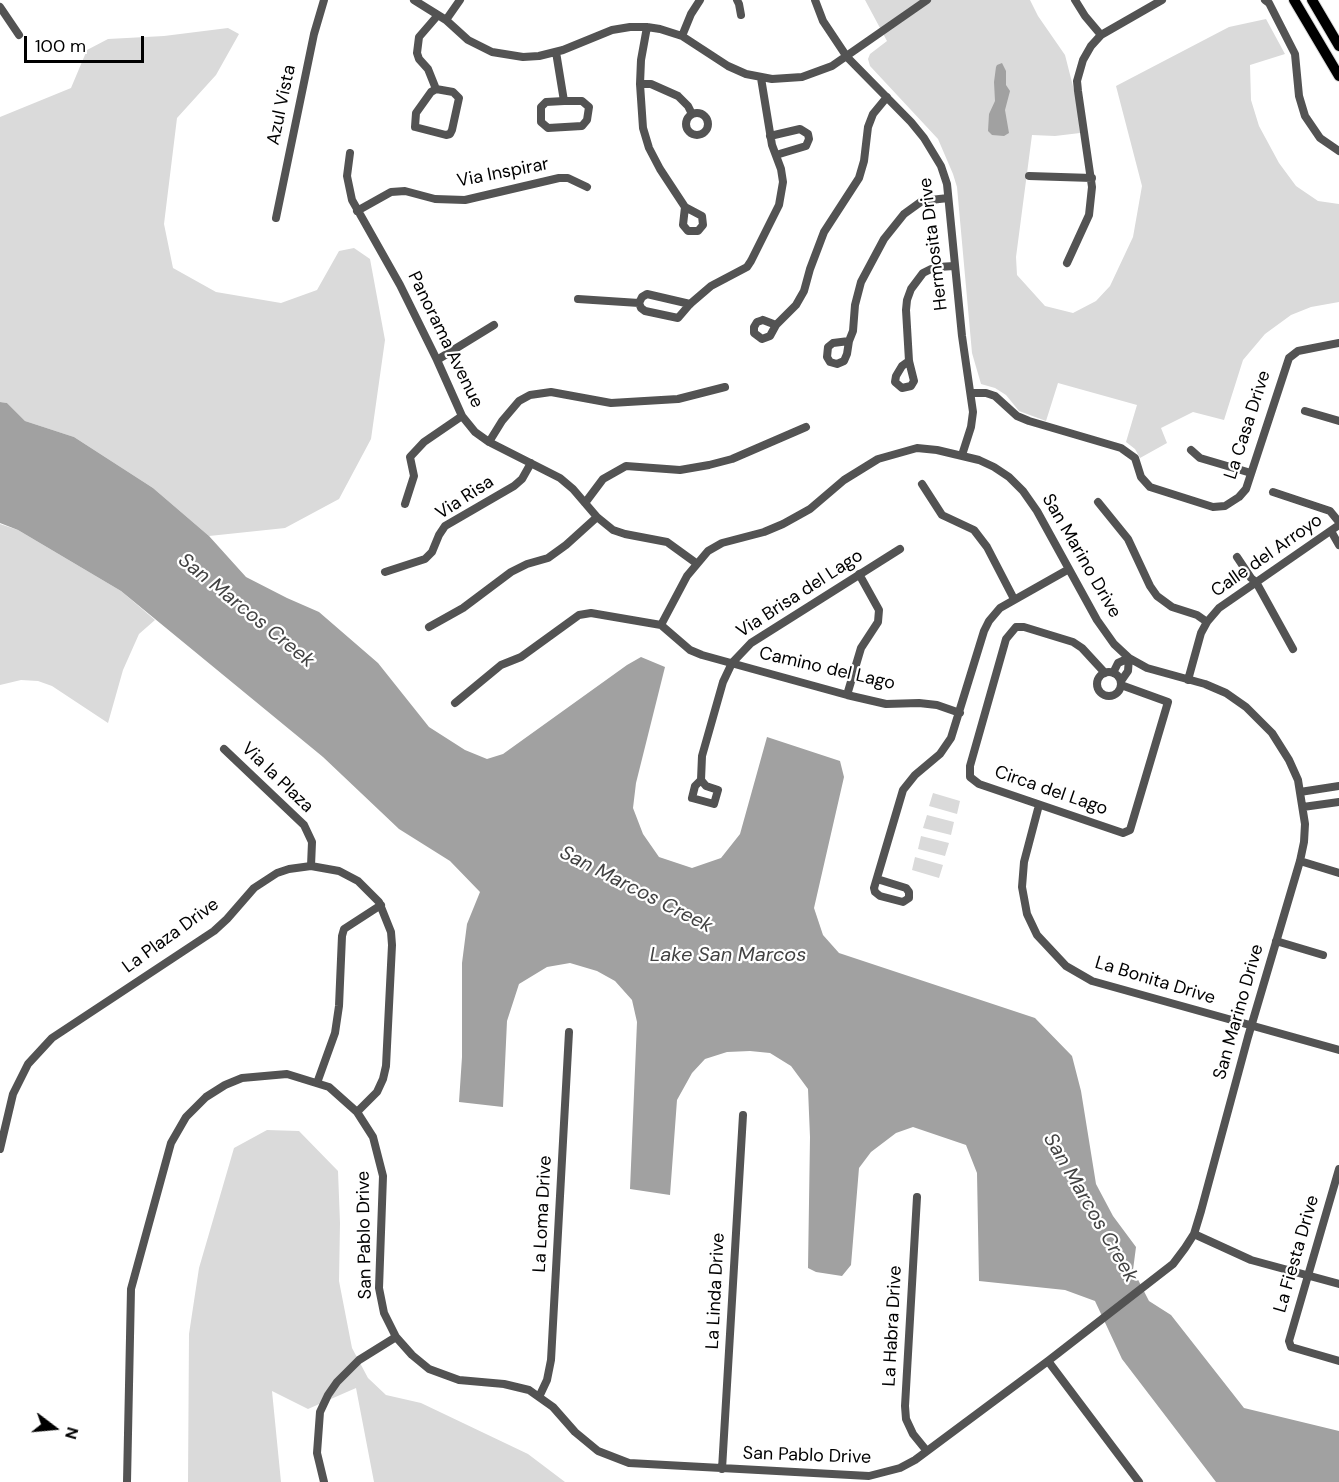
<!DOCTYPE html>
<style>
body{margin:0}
#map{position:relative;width:1339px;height:1482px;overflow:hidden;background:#fff;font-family:"DM Sans",sans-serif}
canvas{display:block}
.north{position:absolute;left:24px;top:1398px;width:60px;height:60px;-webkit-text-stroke:4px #fff;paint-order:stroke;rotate:106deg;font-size:16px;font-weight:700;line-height:24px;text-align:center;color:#000}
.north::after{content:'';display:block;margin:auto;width:21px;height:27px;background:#000;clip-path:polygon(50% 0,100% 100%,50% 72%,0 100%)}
.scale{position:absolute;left:24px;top:36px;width:120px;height:27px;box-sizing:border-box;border:3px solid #000;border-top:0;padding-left:8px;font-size:18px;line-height:21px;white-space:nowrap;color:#000;-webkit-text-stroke:4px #fff;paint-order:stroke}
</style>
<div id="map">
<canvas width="1339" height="1482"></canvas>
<div class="north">N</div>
<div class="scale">100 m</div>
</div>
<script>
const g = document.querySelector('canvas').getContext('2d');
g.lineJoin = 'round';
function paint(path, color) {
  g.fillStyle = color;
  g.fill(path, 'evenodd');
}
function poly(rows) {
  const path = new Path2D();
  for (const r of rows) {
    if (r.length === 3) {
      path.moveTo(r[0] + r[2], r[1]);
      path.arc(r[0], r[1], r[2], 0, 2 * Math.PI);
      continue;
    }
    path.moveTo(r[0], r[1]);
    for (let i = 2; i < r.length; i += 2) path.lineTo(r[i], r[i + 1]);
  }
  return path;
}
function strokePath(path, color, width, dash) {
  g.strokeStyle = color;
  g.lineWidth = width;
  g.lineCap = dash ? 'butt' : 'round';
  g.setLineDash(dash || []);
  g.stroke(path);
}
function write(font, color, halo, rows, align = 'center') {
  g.font = font + ' "DM Sans",sans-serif';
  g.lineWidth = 4.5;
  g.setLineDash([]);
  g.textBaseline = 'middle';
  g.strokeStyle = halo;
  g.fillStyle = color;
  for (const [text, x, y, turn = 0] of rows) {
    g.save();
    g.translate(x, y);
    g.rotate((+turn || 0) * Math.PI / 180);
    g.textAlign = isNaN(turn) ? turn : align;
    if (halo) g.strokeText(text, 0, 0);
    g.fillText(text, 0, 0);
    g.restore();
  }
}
const green = poly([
 [865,0,1030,0,1038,16,1065,55,1078,106,1080,133,1055,136,1032,135,1016,257,1017,275,1045,306,1073,313,1096,301,1110,286,1133,237,1142,186,1116,86,1229,27,1266,19,1285,54,1250,65,1251,100,1259,126,1279,163,1296,186,1318,201,1339,204,1339,302,1311,307,1291,315,1265,334,1243,360,1224,420,1193,412,1161,428,1167,443,1140,458,1135,449,1126,442,1137,405,1058,383,1046,421,1019,411,1006,395,995,388,981,384,972,353,957,187,953,174,938,139,870,66,868,59,870,54,887,41],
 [228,28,239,34,216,75,177,118,164,224,173,268,216,292,281,303,317,290,339,251,354,248,370,259,385,340,371,439,339,499,285,528,209,536,153,488,74,437,25,421,7,403,0,402,0,117,71,88,87,50,108,39,164,36],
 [0,524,18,530,121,591,155,620,139,634,123,670,108,723,52,686,38,681,21,680,0,685],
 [933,793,960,801,957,814,929,806],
 [927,815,954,822,951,835,923,828],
 [921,836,949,843,945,856,918,849],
 [915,857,943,865,939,878,912,870],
 [267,1130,299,1131,338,1171,340,1223,339,1281,352,1348,368,1378,386,1395,421,1403,528,1454,565,1482,374,1482,356,1388,308,1409,272,1391,281,1482,188,1482,189,1334,199,1268,234,1148]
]);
const water = poly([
 [1002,63,1006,71,1006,85,1010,91,1005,110,1009,133,1004,136,992,135,988,131,989,114,995,101,994,82,996,67,997,65],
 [0,402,7,403,25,421,74,437,153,488,209,536,246,577,287,598,319,612,378,663,429,727,465,750,487,759,503,754,627,665,641,657,665,667,636,783,633,808,643,834,659,857,692,868,721,858,740,834,767,737,840,761,844,777,814,908,823,935,839,953,1035,1018,1072,1056,1081,1091,1096,1184,1113,1216,1136,1247,1133,1270,1149,1301,1171,1315,1244,1408,1339,1431,1339,1482,1216,1482,1122,1359,1095,1301,1065,1290,979,1281,977,1173,966,1145,913,1127,896,1133,871,1152,859,1168,851,1265,842,1276,816,1272,808,1268,810,1137,808,1089,791,1066,770,1053,750,1051,727,1052,705,1059,692,1073,677,1100,670,1195,630,1189,637,1022,632,1000,615,981,597,971,570,963,547,967,519,984,507,1021,503,1107,459,1102,462,1057,462,963,467,924,480,892,450,861,399,829,323,757,121,591,18,530,0,523]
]);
const minor = poly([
 [414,0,446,20,468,40,492,52,523,57,539,56,563,50,612,30,630,27,647,27,660,29,682,36,728,66,746,74,772,79,802,77,832,66,927,0],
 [737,0,739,4,741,15],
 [815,0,823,21,847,57,911,122,924,138,941,166,947,184,962,336,973,412,971,427,962,455],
 [1075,0,1085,16,1101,35],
 [1265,0,1269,3,1295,54,1299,96,1305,116,1320,138,1339,151],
 [0,7,19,35],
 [446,20,460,0],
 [647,27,641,60,640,84,643,128,649,148,660,169,685,207,702,216,703,225,698,231,688,231,683,225,685,207],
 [682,36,691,14,700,0],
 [556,52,564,101],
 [640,84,651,84,678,96,688,106,692,114],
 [436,89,453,92,459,98,452,130,450,134,446,135,415,127,416,113,431,92,436,89],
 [436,89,428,69,419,59,417,53,419,37,438,15],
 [564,101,582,101,589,107,587,120,582,126,548,128,541,122,541,107,546,102,564,101],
 [697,124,11],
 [770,136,800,129,808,134,809,139,806,146,776,155],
 [350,153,347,176,352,200,400,285,437,360,462,416,475,432,489,442,560,478,573,489,597,517,613,530,625,534,667,542,696,563],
 [1029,176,1092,178],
 [357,211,391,192,405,191,435,199,465,200,559,178,568,178,587,187],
 [276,218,314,34,324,0],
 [1067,263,1089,215,1092,187,1078,91,1077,81,1083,60,1091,46,1101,35,1162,0],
 [578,299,639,303],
 [639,303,641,308,645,311,678,318,690,304,711,286,747,267,751,261,779,205,783,182,781,169,772,145,761,78],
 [639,303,642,297,647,294,690,304],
 [763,320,776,325,770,336,762,339,754,333,754,327,757,322,763,320],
 [776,325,796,305,804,291,810,269,824,232,859,178,864,161,868,127,873,114,887,97],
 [849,341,853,331,855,305,861,282,884,239,904,214,922,201,948,198],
 [849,341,847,354,844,361,837,364,830,362,827,357,828,347,833,343,849,341],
 [437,360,494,325],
 [909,361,906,310,907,300,911,289,923,273,931,269,938,267,954,266],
 [909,361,914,381,911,386,902,388,895,382,896,376,902,366,909,361],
 [971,393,986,393,995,396,1017,416,1029,421,1121,448,1135,458,1141,477,1150,487,1213,507,1225,506,1239,497,1246,489,1289,358,1298,351,1339,343],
 [1305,411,1339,421],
 [489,442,502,421,519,401,530,395,551,392,611,403,678,399,725,387],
 [1191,450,1200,458,1251,473],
 [922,484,942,515,974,530,987,547,1014,599],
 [1273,492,1330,511,1339,522],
 [1098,502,1128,539,1150,586,1157,596,1172,607,1197,615,1207,622],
 [585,503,603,479,626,466,680,470,709,465,732,459,806,427],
 [405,504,414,476,410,457,424,442,462,416],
 [1331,531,1339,545],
 [1237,557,1251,578,1256,582,1293,649],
 [385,572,425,559,432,552,439,535,445,526,514,486,522,479,531,463],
 [429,627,463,608,511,572,527,564,548,558,566,545,597,517],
 [1109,684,12],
 [1105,673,1082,648,1073,642,1024,627,1016,627,1006,639,970,766,970,777,979,784,1123,833,1130,830,1168,702,1121,685],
 [1113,673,1118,663,1129,658,1128,671,1121,681],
 [1188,680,1201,633,1207,622,1219,608,1339,525],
 [847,695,861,648,878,622,879,610,859,574],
 [455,703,501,665,521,657,579,615,591,613,661,625,690,650,702,655,847,695,886,704,919,703,937,705,960,713],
 [224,749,304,825,312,842,311,866],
 [701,780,706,786,718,790,714,804,692,798,695,786,701,780,702,756,723,682,732,663,751,643,900,549],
 [1300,792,1339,786],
 [1039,805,1024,862,1022,887,1027,914,1037,935,1066,966,1092,981,1339,1050],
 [1303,807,1339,802],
 [1300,861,1339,873],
 [877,879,906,888,909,892,909,898,903,902,880,896,875,892,874,888,903,790,915,775,940,754,951,738,984,631,989,621,1000,608,1069,569],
 [1276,941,1323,955],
 [317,1083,335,1033,339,1006,342,936,344,929,381,905],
 [0,1149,13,1094,28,1064,52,1038,214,931,227,919,254,888,277,873,289,869,311,866,339,871,358,881,379,902,391,932,392,945,386,1066,383,1079,377,1092,357,1112],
 [1339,1169,1289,1341,1291,1347,1339,1361],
 [917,1197,905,1406,906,1419,913,1434,926,1450],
 [1194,1234,1251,1260,1339,1284],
 [1048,1361,1139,1482],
 [539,1397,547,1380,551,1360,569,1032],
 [722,1469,743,1115],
 [127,1482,131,1289,171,1143,186,1117,206,1097,225,1085,242,1078,287,1074,329,1087,357,1112,373,1137,383,1176,379,1288,384,1313,396,1337,412,1355,429,1369,459,1380,504,1384,529,1390,553,1407,575,1432,598,1451,629,1463,869,1476,900,1468,915,1460,1048,1361,1173,1264,1185,1248,1194,1234,1201,1211,1248,1037,1300,861,1304,842,1305,824,1298,780,1289,760,1272,733,1246,707,1226,693,1205,684,1147,668,1129,658,1114,644,1097,620,1037,511,1023,491,1009,477,994,467,979,460,937,450,917,448,878,459,844,480,810,509,783,524,764,532,722,543,708,551,687,576,661,625],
 [324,1482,317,1453,320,1412,328,1395,337,1382,359,1360,396,1337]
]);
const major = poly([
 [1294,0,1339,76],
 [1312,0,1339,46]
]);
const streetNames = [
 ["Azul Vista",282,105,-78],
 ["Via Inspirar",503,173,-11],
 ["Hermosita Drive",934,244,-97],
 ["Panorama Avenue",445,340,64],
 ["La Casa Drive",1248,425,-72],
 ["Via Risa",465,498,-33],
 ["San Marino Drive",1081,556,60],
 ["Calle del Arroyo",1267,556,-35],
 ["Via Brisa del Lago",800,594,-33],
 ["Camino del Lago",827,669,13],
 ["Via la Plaza",277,778,44],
 ["Circa del Lago",1051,791,19],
 ["La Plaza Drive",171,936,-36],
 ["La Bonita Drive",1155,981,17],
 ["San Marino Drive",1239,1012,-74],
 ["La Loma Drive",543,1214,-87],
 ["San Pablo Drive",365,1235,-91],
 ["La Fiesta Drive",1297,1254,-74],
 ["La Linda Drive",716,1291,-87],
 ["La Habra Drive",893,1326,-87],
 ["San Pablo Drive",807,1456,2]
];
const waterNames = [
 ["San Marcos Creek",246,611,39],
 ["San Marcos Creek",636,890,27],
 ["Lake San Marcos",728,956],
 ["San Marcos Creek",1090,1208,60]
];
paint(green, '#dadada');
paint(water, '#a1a1a1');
strokePath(major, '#dbdbdb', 12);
strokePath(minor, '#535353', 8);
strokePath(major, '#000', 10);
write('18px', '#000', '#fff', streetNames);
write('italic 20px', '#424242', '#fff', waterNames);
</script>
